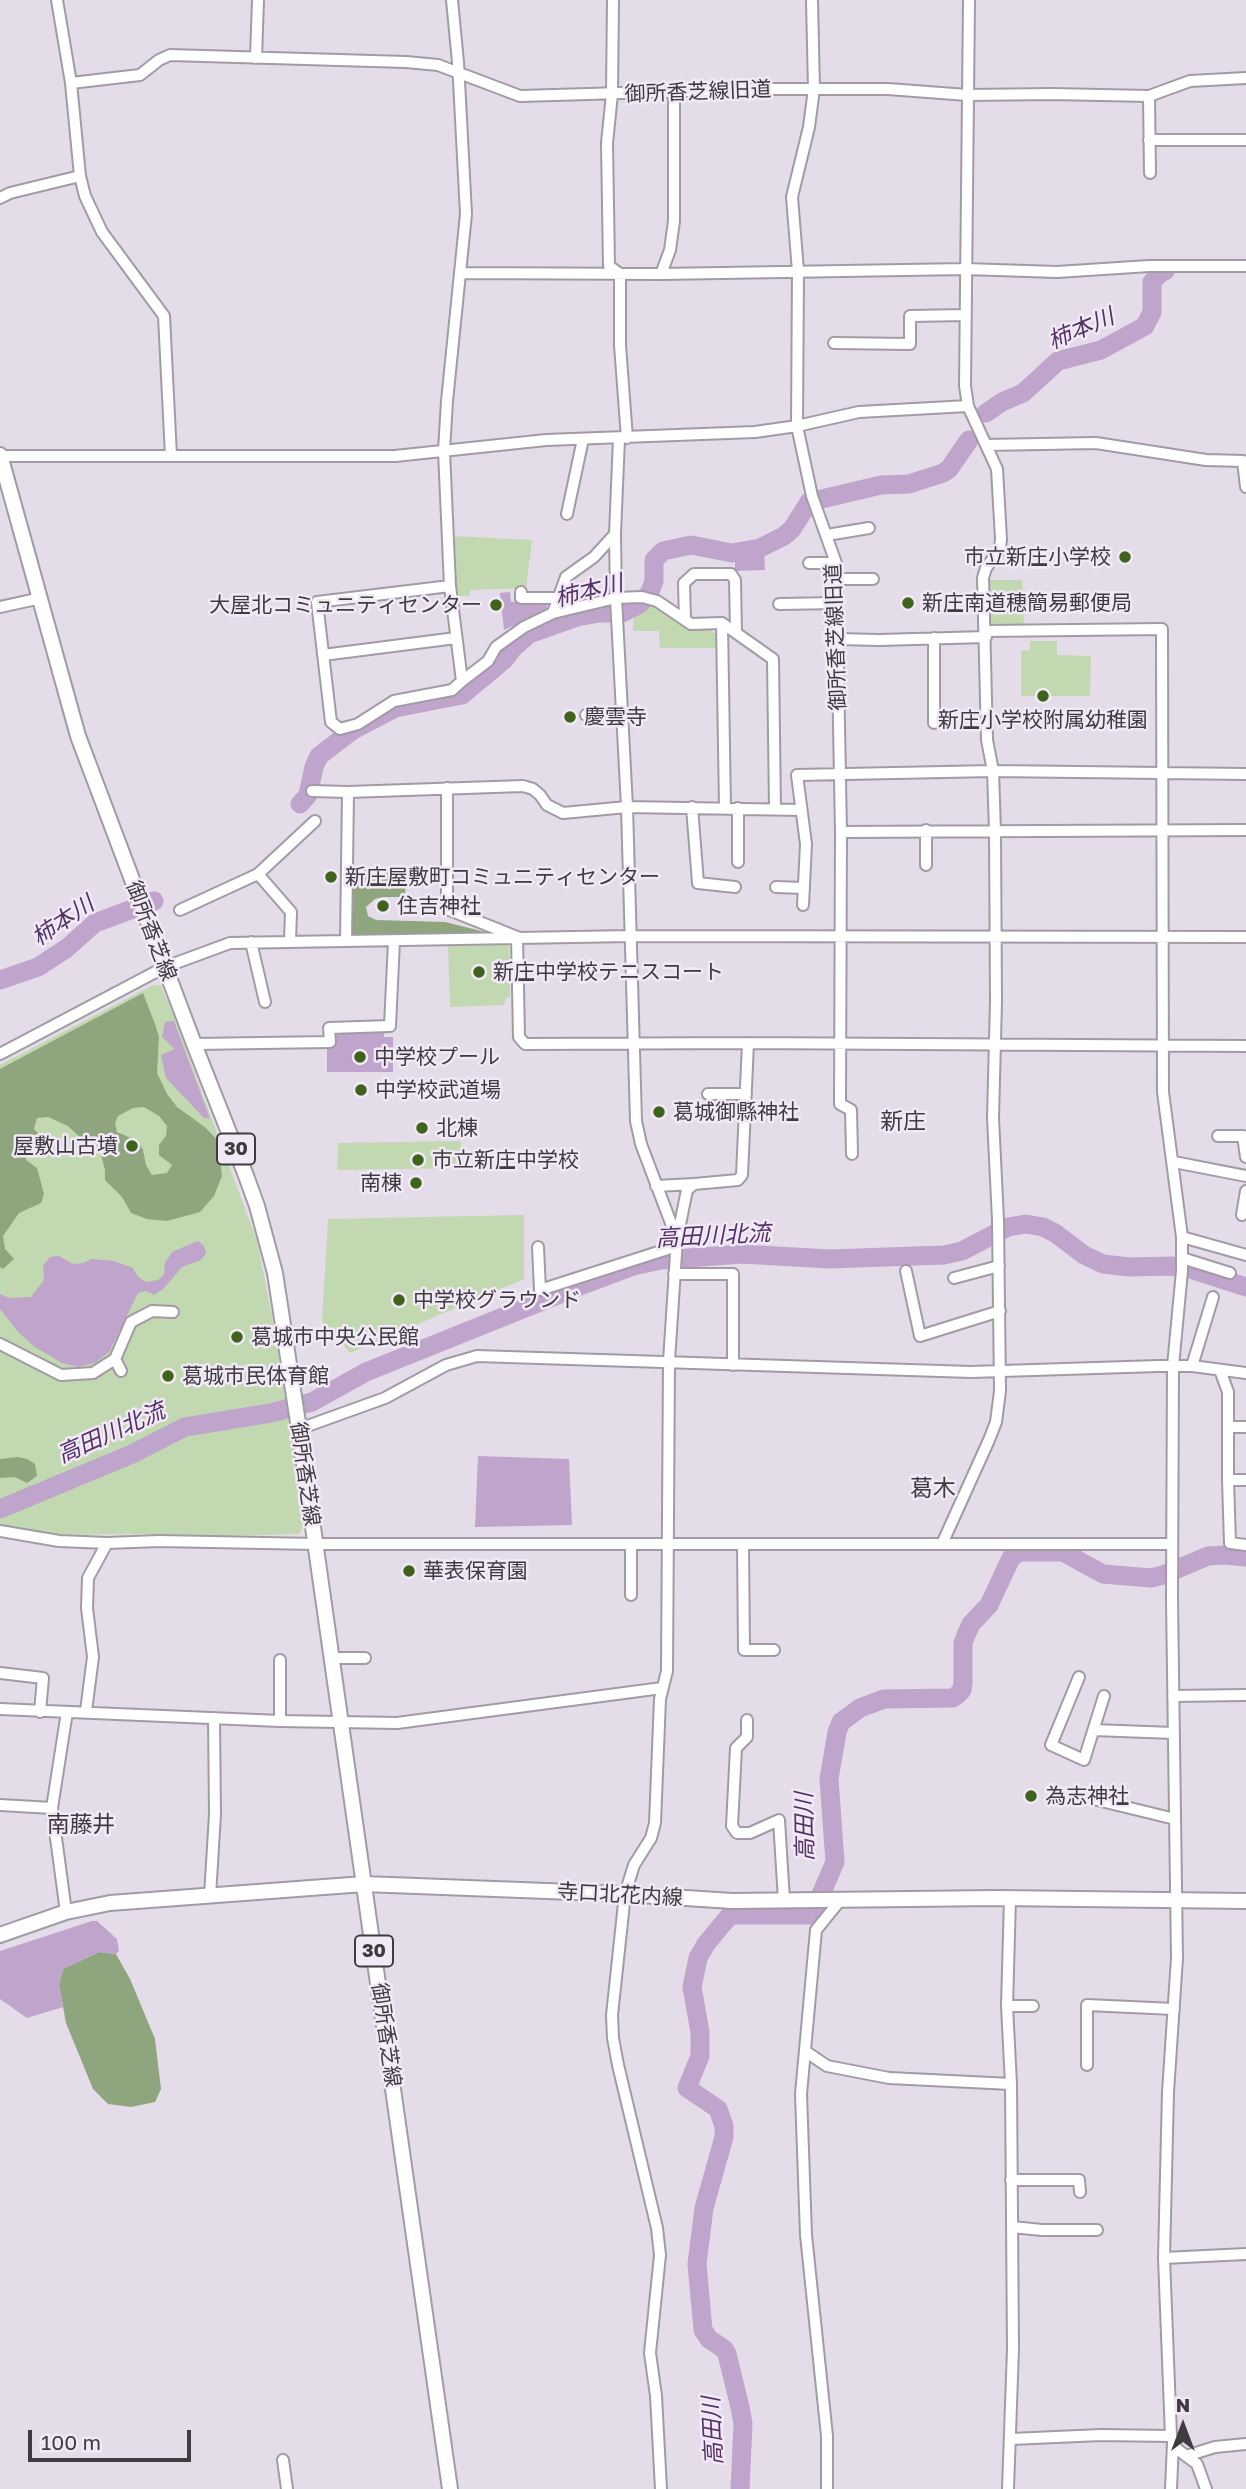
<!DOCTYPE html>
<meta charset="utf-8">
<style>
body{margin:0}
#map{position:relative;width:1246px;height:2489px;overflow:hidden;background:#e4dce8;font-family:"Golos Text",sans-serif}
canvas{display:block}
.north{position:absolute;left:1148px;top:2391px;width:70px;height:70px;-webkit-text-stroke:5px #f1e9f5;paint-order:stroke;rotate:0deg;font-size:19px;font-weight:700;line-height:28px;text-align:center;color:#3f3b40}
.north::after{content:'';display:block;margin:auto;width:24px;height:32px;background:#3f3b40;clip-path:polygon(50% 0,100% 100%,50% 72%,0 100%)}
.scale{position:absolute;left:28px;top:2430px;width:163px;height:32px;box-sizing:border-box;border:4px solid #3f3b40;border-top:0;padding-left:9px;font-size:21px;line-height:24px;white-space:nowrap;color:#3f3b40;-webkit-text-stroke:5px #f1e9f5;paint-order:stroke}
</style>
<div id="map">
<canvas width="1246" height="2489"></canvas>
<div class="north">N</div>
<div class="scale">100 m</div>
</div>
<script>
const g = document.querySelector('canvas').getContext('2d');
g.lineJoin = 'round';
function paint(path, color) {
  g.fillStyle = color;
  g.fill(path, 'evenodd');
}
function poly(rows) {
  const path = new Path2D();
  for (const r of rows) {
    path.moveTo(r[0], r[1]);
    for (let i = 2; i < r.length; i += 2) path.lineTo(r[i], r[i + 1]);
  }
  return path;
}
function strokePath(path, color, width, dash) {
  g.strokeStyle = color;
  g.lineWidth = width;
  g.lineCap = dash ? 'butt' : 'round';
  g.setLineDash(dash || []);
  g.stroke(path);
}
function write(font, color, halo, rows, align = 'center') {
  g.font = font + ' "Golos Text","Noto Sans JP",sans-serif';
  g.lineWidth = 5;
  g.setLineDash([]);
  g.textBaseline = 'middle';
  g.strokeStyle = halo;
  g.fillStyle = color;
  for (const [text, x, y, turn = 0] of rows) {
    g.save();
    g.translate(x, y);
    g.rotate((+turn || 0) * Math.PI / 180);
    g.textAlign = isNaN(turn) ? turn : align;
    if (halo) g.strokeText(text, 0, 0);
    g.fillText(text, 0, 0);
    g.restore();
  }
}
const green = poly([
 [451,536,532,540,526,588,470,590,470,596,454,596],
 [990,580,1022,580,1024,626,991,625],
 [653,605,690,630,710,630,718,636,717,648,660,648,659,631,633,631,634,615,643,613],
 [1030,641,1057,641,1057,655,1091,656,1090,696,1021,696,1021,651,1030,650],
 [502,942,509,946,510,997,506,998,504,1005,450,1007,448,943],
 [153,985,161,986,174,1017,257,1241,274,1326,304,1520,300,1534,186,1537,145,1534,49,1535,0,1528,0,1065],
 [461,1141,461,1168,337,1170,338,1143],
 [524,1215,524,1279,350,1353,322,1321,328,1219]
]);
const forest = poly([
 [342,870,406,871,405,897,383,897,375,899,366,907,368,916,376,920,445,922,485,932,485,936,341,938],
 [143,993,155,1024,159,1037,157,1073,167,1094,177,1107,206,1128,218,1141,222,1176,214,1196,200,1212,167,1221,147,1219,131,1213,122,1197,105,1180,105,1170,99,1146,94,1142,90,1147,84,1150,81,1138,68,1126,48,1117,37,1118,34,1129,42,1138,38,1146,26,1153,26,1160,37,1168,44,1194,41,1203,19,1213,3,1236,5,1249,14,1259,3,1269,0,1267,0,1069],
 [144,1107,159,1116,167,1126,166,1136,159,1145,159,1155,172,1165,167,1173,152,1175,146,1165,143,1150,138,1141,117,1132,115,1123,118,1116,133,1108],
 [18,1457,27,1459,35,1464,37,1476,27,1483,15,1477,0,1478,0,1459],
 [99,1952,116,1954,130,1979,155,2039,161,2089,155,2102,131,2107,108,2104,93,2089,66,2023,59,1984,63,1969]
]);
const water = poly([
 [764,550,765,570,735,571,735,558],
 [510,592,511,602,547,600,547,610,504,630,500,593],
 [174,1021,210,1119,204,1118,166,1078,161,1055,175,1049,162,1037,165,1022],
 [332,1029,384,1029,384,1037,393,1037,393,1072,327,1072,327,1048,332,1048],
 [198,1241,204,1246,206,1253,201,1260,182,1267,163,1289,154,1295,146,1291,138,1293,109,1352,95,1363,78,1367,62,1363,35,1347,19,1333,0,1309,0,1294,9,1298,31,1297,44,1280,43,1266,50,1257,59,1256,73,1264,84,1263,91,1259,114,1261,133,1268,138,1277,146,1282,158,1280,164,1275,165,1263,172,1252],
 [478,1456,569,1459,572,1525,475,1527],
 [92,1921,97,1921,117,1939,119,1951,116,1954,99,1952,63,1969,59,1984,63,2007,27,2018,0,1999,0,1951]
]);
const river = poly([
 [986,413,1002,402,1023,393,1058,361,1101,350,1145,326,1152,312,1152,282,1160,273,1165,271],
 [300,804,308,795,314,767,319,756,353,730,395,708,462,695,504,660,513,648,529,634,577,617,599,613,622,613,640,604,650,592,654,581,654,560,663,551,691,545,732,553,760,548,784,536,792,529,809,502,881,485,909,484,943,473,949,469,969,440],
 [0,980,38,967,67,948,95,923,154,901],
 [0,1509,132,1454,185,1427,271,1413,312,1402,366,1372,585,1284,633,1266,661,1260,742,1254,829,1259,944,1255,962,1251,1008,1227,1026,1224,1043,1227,1055,1233,1084,1255,1103,1264,1129,1267,1171,1266,1190,1269,1246,1287],
 [740,2489,743,2424,740,2407,727,2354,724,2349,709,2339,703,2330,697,2264,704,2208,724,2137,724,2126,718,2109,687,2088,700,2056,700,2032,692,1987,698,1958,706,1944,730,1915,812,1915,835,1862,829,1779,837,1732,841,1722,860,1708,884,1699,953,1698,957,1695,962,1690,963,1682,963,1643,966,1635,971,1624,989,1605,1011,1558,1016,1554,1021,1552,1063,1552,1103,1574,1151,1578,1163,1575,1208,1556,1224,1555,1246,1557]
]);
const minor = poly([
 [57,0,71,83,80,176,85,196,102,232,164,316,171,456],
 [452,0,458,62,466,214,447,401,444,451,450,586,462,681,488,661,496,647,524,627,553,613,616,598,642,597,657,601,691,624,722,623,773,659,775,809],
 [613,0,612,94,607,143,609,266,620,274,620,345,627,438],
 [812,0,814,89,809,127,792,197,798,271,797,426,812,496,836,563,841,832,840,1104,851,1110,852,1154],
 [256,58,258,0],
 [71,83,140,75,159,60,170,55,406,62,438,65,520,96,758,89,888,89,967,95,1052,94,1149,96,1190,81,1246,78],
 [1149,96,1150,173],
 [1149,140,1246,140],
 [0,198,10,193,80,176],
 [460,273,661,274,965,269,1057,272,1149,266,1246,266],
 [661,274,670,250,674,221,674,90],
 [834,343,910,344,910,316,965,315],
 [619,439,615,534,616,598,627,807,636,1121,641,1144,677,1239,669,1361,667,1671,660,1699,655,1823,651,1838,634,1865,625,1894,612,2015,613,2038,618,2065,657,2228,660,2255,650,2353,656,2396,661,2489],
 [986,445,1096,443,1206,460,1243,461,1246,487],
 [0,456,395,456,546,440,755,432,797,426,859,412,968,406],
 [567,514,583,439],
 [827,535,869,528],
 [809,563,836,563],
 [837,579,873,579],
 [450,586,317,602,331,722,340,729,358,724,394,701,452,690,462,681],
 [521,592,521,598,558,598],
 [779,604,838,603],
 [0,607,41,598],
 [553,613,566,577,594,557,615,534],
 [685,620,684,583,694,574,731,574,735,580,736,633],
 [722,623,725,808],
 [986,631,1162,629,1163,1092,1182,1237,1182,1271,1173,1366,1172,1599,1177,1958,1168,2092,1164,2258,1171,2436,1177,2449,1197,2464,1206,2489],
 [934,638,934,723],
 [838,639,879,640,986,637],
 [323,655,456,638],
 [586,715,622,716],
 [447,788,447,909,517,937,519,1037,525,1044,748,1043,1246,1046],
 [312,791,348,792],
 [692,807,698,883,735,887],
 [738,808,738,862],
 [926,830,926,865],
 [841,832,1246,830],
 [258,874,291,912,290,941],
 [776,887,804,888],
 [803,905,806,844,797,775,993,771,1246,774],
 [180,910,258,874,315,821],
 [346,941,348,792,523,786,533,789,540,795,547,805,563,813,627,807,801,810],
 [251,942,265,1002],
 [194,1044,330,1042,329,1028,390,1026,394,941],
 [0,1054,165,967,230,943,631,936,1246,937],
 [708,1094,746,1094],
 [1218,1136,1243,1136,1246,1157],
 [1174,1162,1246,1176],
 [656,1186,694,1184],
 [1242,1215,1246,1191],
 [1182,1237,1246,1255],
 [677,1239,687,1190,694,1184,738,1180,742,1175,748,1043],
 [538,1247,540,1290,677,1246],
 [1182,1258,1230,1273],
 [906,1271,920,1336,1000,1311],
 [674,1274,733,1274,733,1365],
 [954,1278,999,1266],
 [0,1344,61,1375,93,1373,115,1359,121,1371],
 [115,1359,131,1322,152,1311,173,1312],
 [1192,1366,1213,1297],
 [1220,1370,1228,1392,1228,1480,1230,1543,1246,1545],
 [1228,1427,1246,1427],
 [299,1429,385,1398,446,1365,477,1356,971,1372,1158,1366,1192,1366,1246,1373],
 [1228,1480,1246,1480],
 [0,1531,59,1541,107,1543,159,1541,315,1544,1172,1544],
 [743,1544,744,1650,774,1650],
 [942,1544,989,1440,996,1422,1000,1391,998,1220,993,1118,996,1001,995,831,993,771,987,740,983,578,986,568,1000,549,1001,539,997,469,968,406,965,386,969,0],
 [631,1595,631,1544],
 [332,1658,365,1658],
 [0,1673,43,1678,40,1712],
 [1079,1677,1051,1745,1084,1760,1104,1696],
 [1173,1696,1246,1695],
 [0,1709,280,1721,397,1723,662,1688],
 [86,1711,93,1657,87,1608,88,1578,107,1543],
 [747,1720,747,1737,736,1748,732,1826,737,1833,750,1833,779,1820,784,1900],
 [280,1721,280,1660],
 [1094,1730,1173,1733],
 [1097,1800,1175,1819],
 [0,1805,52,1808],
 [210,1896,215,1814,214,1718],
 [66,1912,52,1808,67,1712],
 [1007,2006,1033,2006],
 [805,2051,827,2066,889,2078,1011,2084],
 [1087,2065,1087,2005,1174,2009],
 [1011,2180,1079,2180,1080,2192],
 [1012,2227,1042,2230,1097,2230],
 [1164,2258,1246,2254],
 [1011,2439,1101,2435,1171,2436],
 [1186,2456,1215,2447,1246,2444],
 [283,2460,287,2489],
 [827,2489,827,2436,806,2235,801,2094,816,1930,842,1898],
 [1008,2489,1013,2349,1011,2084,1007,2006,1010,1898],
 [1171,2489,1173,2443]
]);
const major = poly([
 [0,455,78,736,194,1044,245,1173,257,1206,275,1273,299,1429,450,2489],
 [0,1935,66,1912,110,1903,364,1884,625,1894,732,1901,997,1898,1246,1901]
]);
const markers = [
 [1125,557,7,"#3f631b"],
 [908,603,7,"#3f631b"],
 [496,605,7,"#3f631b"],
 [1043,696,7,"#3f631b"],
 [570,717,7,"#3f631b"],
 [331,877,7,"#3f631b"],
 [383,906,7,"#3f631b"],
 [479,972,7,"#3f631b"],
 [360,1057,7,"#3f631b"],
 [361,1090,7,"#3f631b"],
 [659,1112,7,"#3f631b"],
 [422,1128,7,"#3f631b"],
 [132,1146,7,"#3f631b"],
 [418,1160,7,"#3f631b"],
 [416,1183,7,"#3f631b"],
 [399,1300,7,"#3f631b"],
 [237,1337,7,"#3f631b"],
 [168,1376,7,"#3f631b"],
 [409,1571,7,"#3f631b"],
 [1031,1796,7,"#3f631b"]
];
const shields = [
 [236,1149,38],
 [374,1951,38]
];
const shieldNames = [
 ["30",236,1149],
 ["30",374,1951]
];
const streetNames = [
 ["御所香芝線旧道",698,92,-2],
 ["御所香芝線旧道",836,637,-92],
 ["御所香芝線",151,931,69],
 ["御所香芝線",305,1474,82],
 ["寺口北花内線",620,1895,3],
 ["御所香芝線",386,2035,82]
];
const poiNames = [
 ["市立新庄小学校",1111,557,"right"],
 ["新庄南道穂簡易郵便局",922,603],
 ["大屋北コミュニティセンター",482,605,"right"],
 ["慶雲寺",584,717],
 ["新庄小学校附属幼稚園",1043,720,"center"],
 ["新庄屋敷町コミュニティセンター",345,877],
 ["住吉神社",397,906],
 ["新庄中学校テニスコート",493,972],
 ["中学校プール",374,1057],
 ["中学校武道場",375,1090],
 ["葛城御縣神社",673,1112],
 ["北棟",436,1128],
 ["屋敷山古墳",118,1146,"right"],
 ["市立新庄中学校",432,1160],
 ["南棟",402,1183,"right"],
 ["中学校グラウンド",413,1300],
 ["葛城市中央公民館",251,1337],
 ["葛城市民体育館",182,1376],
 ["華表保育園",423,1571],
 ["為志神社",1045,1796]
];
const waterNames = [
 ["柿本川",1081,329,-23],
 ["柿本川",589,591,-14],
 ["柿本川",63,921,-34],
 ["高田川北流",713,1236,-3],
 ["高田川北流",111,1433,-24],
 ["高田川",805,1827,-91],
 ["高田川",713,2431,-93]
];
const neighbourhoodNames = [
 ["新庄",903,1122],
 ["葛木",933,1489],
 ["南藤井",81,1825]
];
paint(green, '#c1d8b0');
paint(forest, '#8ea57d');
paint(water, '#bfa4cc');
strokePath(river, '#bfa4cc', 19);
strokePath(minor, '#a29ba6', 14);
strokePath(major, '#a29ba6', 18);
strokePath(minor, '#fff', 10);
strokePath(major, '#fff', 14);
for (const [x, y, r, color] of markers) {
  const dot = new Path2D();
  dot.arc(x, y, r, 0, 2 * Math.PI);
  g.fillStyle = color;
  g.fill(dot);
  strokePath(dot, '#f1e9f5', 2.5);
}
for (const [x, y, w] of shields) {
  const box = new Path2D();
  box.roundRect(x - w / 2, y - 15.5, w, 31, 5);
  g.fillStyle = '#f1e9f5';
  g.fill(box);
  strokePath(box, '#3f3b40', 2);
}
write('bold 19px', '#3f3b40', null, shieldNames);
write('21px', '#3f3b40', '#f1e9f5', streetNames);
write('21px', '#3f3b40', '#f1e9f5', poiNames, 'left');
write('italic 23px', '#553265', '#f1e9f5', waterNames);
write('23px', '#3f3b40', '#f1e9f5', neighbourhoodNames);
</script>
